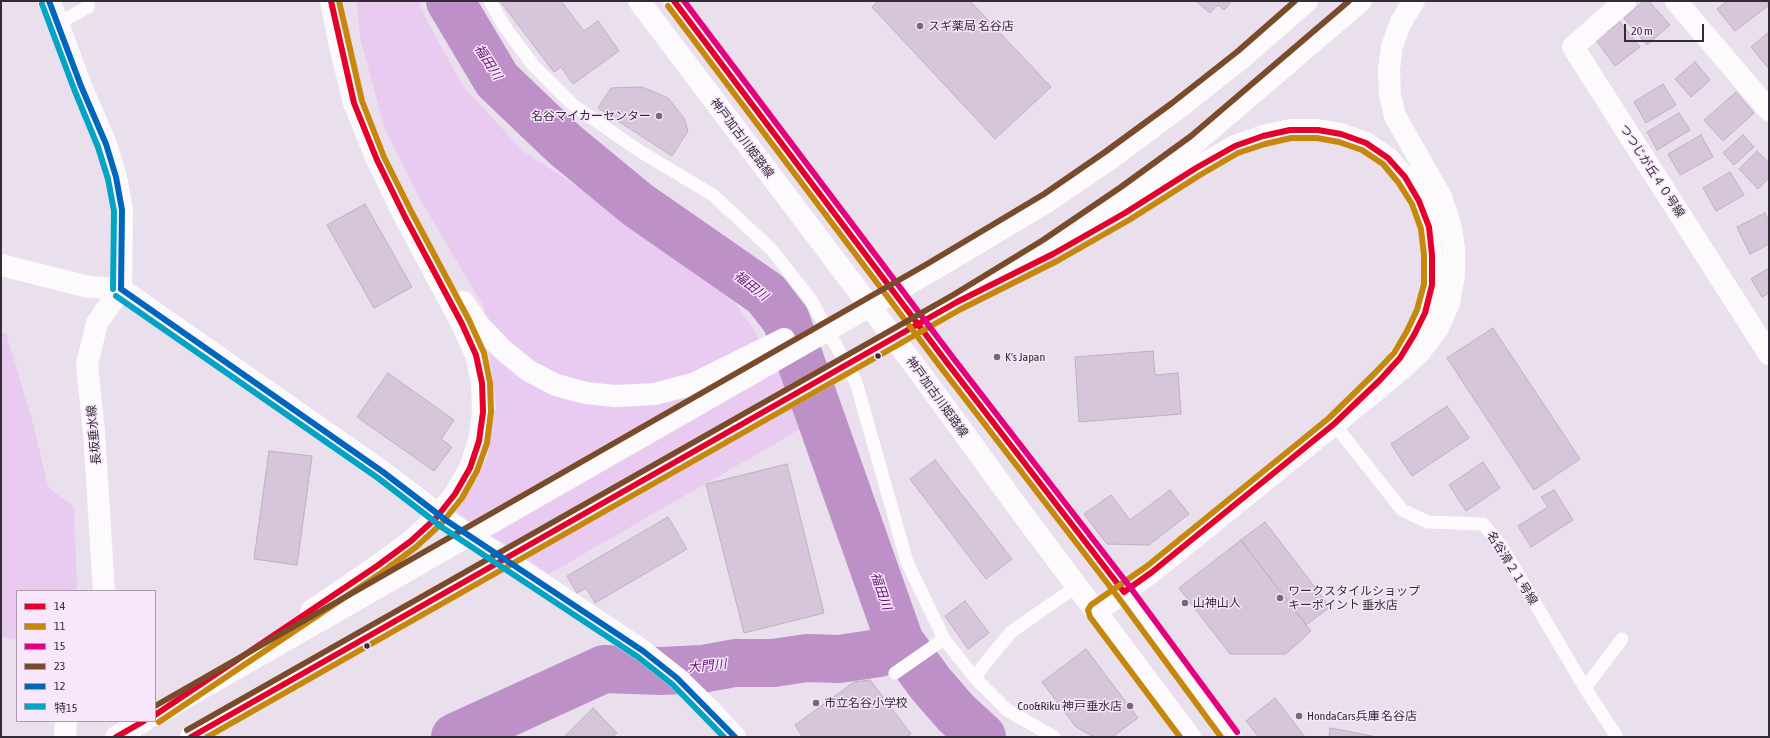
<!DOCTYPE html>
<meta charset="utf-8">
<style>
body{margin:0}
#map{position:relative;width:1770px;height:738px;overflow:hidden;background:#eadfec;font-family:"Asap Condensed","Noto Sans JP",sans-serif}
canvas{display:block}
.frame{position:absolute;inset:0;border:2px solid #332b35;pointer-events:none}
.legend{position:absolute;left:16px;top:590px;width:140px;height:132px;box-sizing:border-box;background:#f8e7fc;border:1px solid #a99cac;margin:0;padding:5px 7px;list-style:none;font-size:12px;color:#332b35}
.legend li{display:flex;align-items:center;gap:8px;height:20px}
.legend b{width:20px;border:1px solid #a99cac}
.scale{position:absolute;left:1624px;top:24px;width:80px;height:18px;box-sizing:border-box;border:2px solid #332b35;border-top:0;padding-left:5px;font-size:12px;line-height:14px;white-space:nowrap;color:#332b35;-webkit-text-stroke:3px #f8e7fc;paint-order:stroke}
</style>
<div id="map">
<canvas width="1770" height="738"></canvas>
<div class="frame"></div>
<ul class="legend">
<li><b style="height:5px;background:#e4002b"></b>14</li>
<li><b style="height:5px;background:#c6870d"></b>11</li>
<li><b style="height:5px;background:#e5007d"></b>15</li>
<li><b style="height:5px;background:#7a4b2a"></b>23</li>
<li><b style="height:5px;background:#0065bd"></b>12</li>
<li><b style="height:5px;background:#03a3c6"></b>特15</li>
</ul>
<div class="scale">20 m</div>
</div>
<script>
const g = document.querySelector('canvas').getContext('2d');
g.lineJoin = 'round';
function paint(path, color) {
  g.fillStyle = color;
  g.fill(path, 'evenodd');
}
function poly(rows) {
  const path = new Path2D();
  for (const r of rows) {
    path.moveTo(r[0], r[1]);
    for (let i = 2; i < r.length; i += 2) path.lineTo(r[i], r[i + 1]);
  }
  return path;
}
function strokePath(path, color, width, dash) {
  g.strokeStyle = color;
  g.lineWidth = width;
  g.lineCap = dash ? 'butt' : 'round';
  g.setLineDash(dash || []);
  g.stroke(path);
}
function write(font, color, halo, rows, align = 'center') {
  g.font = font + ' "Asap Condensed","Noto Sans JP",sans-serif';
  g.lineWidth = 3;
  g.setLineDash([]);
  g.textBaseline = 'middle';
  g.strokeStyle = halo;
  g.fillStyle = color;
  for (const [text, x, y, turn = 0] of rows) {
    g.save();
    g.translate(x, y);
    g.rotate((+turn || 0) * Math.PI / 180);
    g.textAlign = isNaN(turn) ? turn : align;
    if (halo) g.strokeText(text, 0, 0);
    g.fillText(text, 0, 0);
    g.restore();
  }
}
const green = poly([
 [356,1,419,1,424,15,462,85,523,151,703,269,732,298,785,376,809,424,549,574,452,509,487,459,496,406,484,307,421,201,385,129,361,42],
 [6,333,33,423,48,487,74,507,77,587,75,591,17,591,17,640,1,637,1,334]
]);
const river = poly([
 [450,1,497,80,564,144,638,205,766,294,786,320,900,642,930,683,956,713,982,737],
 [455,737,604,669,661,671,702,669,735,663,773,663,807,658,839,659,879,653,900,642]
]);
const building = poly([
 [500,1,561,1,584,31,598,21,619,51,573,84,561,67,554,72,500,1],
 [878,1,970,1,1051,87,995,139,872,7,878,1],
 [1196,1,1232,1,1224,10,1218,5,1210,13,1196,1],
 [1644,1,1649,1,1670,25,1647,45,1624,18,1644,1],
 [1727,1,1766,1,1769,5,1735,31,1717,9,1727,1],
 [1620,22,1640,47,1615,66,1596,40,1620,22],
 [1769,32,1769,69,1751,47,1769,32],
 [1695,62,1710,80,1691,97,1675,79,1695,62],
 [1663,84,1676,105,1646,123,1634,102,1663,84],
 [642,87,668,98,684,118,688,131,672,156,598,108,611,88,642,87],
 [1736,92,1754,113,1723,141,1704,120,1736,92],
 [1679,113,1690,130,1657,150,1647,132,1679,113],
 [1701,135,1713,157,1680,175,1668,154,1701,135],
 [1743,135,1754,147,1734,165,1723,153,1743,135],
 [1757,151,1769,163,1769,178,1758,189,1739,169,1757,151],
 [1730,172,1744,195,1716,211,1703,188,1730,172],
 [365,204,412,287,374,308,327,225,365,204],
 [1765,213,1769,221,1769,244,1750,254,1737,227,1765,213],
 [1769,268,1769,293,1762,297,1751,279,1769,268],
 [1493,328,1580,459,1534,490,1447,358,1493,328],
 [1153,351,1155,375,1178,373,1181,414,1079,422,1075,357,1153,351],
 [388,373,454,420,441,439,452,447,434,471,357,417,388,373],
 [1447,406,1469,438,1412,476,1391,444,1447,406],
 [269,451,312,456,297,565,254,559,269,451],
 [935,460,1012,559,986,579,910,479,935,460],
 [1483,462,1500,488,1466,511,1449,485,1483,462],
 [787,464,824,613,744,633,706,484,787,464],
 [1170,490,1189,514,1149,545,1107,544,1084,514,1111,495,1130,520,1170,490],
 [1554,490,1573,520,1531,547,1518,526,1548,507,1541,497,1554,490],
 [668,517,687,549,595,603,586,588,577,593,567,576,668,517],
 [1265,522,1330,607,1306,625,1241,540,1265,522],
 [1241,540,1311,631,1286,654,1230,654,1179,588,1241,540],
 [965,601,989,633,968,649,945,616,965,601],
 [1086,649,1138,718,1112,737,1094,737,1076,727,1042,682,1086,649],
 [870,680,911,734,906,737,801,737,802,736,795,725,854,682,870,680],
 [1275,698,1305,737,1259,737,1246,721,1275,698],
 [593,708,617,733,613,737,564,737,593,708],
 [1330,728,1377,737,1329,737,1330,728]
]);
const service = poly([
 [490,1,504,26,533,65,573,105,641,152,713,195,771,249,811,300,856,382,907,562,944,639,975,678,1007,710,1054,737],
 [58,23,88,7,88,1],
 [1334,424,1402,510,1428,522,1483,524,1502,547,1585,688,1617,737],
 [895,673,944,639],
 [975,678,983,666,1011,632,1077,586],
 [1585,688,1622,639]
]);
const minor = poly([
 [1625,1,1573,47,1769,354],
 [1676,1,1769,110],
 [1,265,89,287,121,289]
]);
const tertiary = poly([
 [1097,229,1196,168,1235,146,1263,136,1290,130,1318,130,1341,134,1366,143,1388,158,1405,177,1419,201,1429,227,1432,255,1432,285,1425,313,1414,335,1399,358],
 [463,302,480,326,503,350,529,371,556,385,586,393,615,396,655,394,693,384,784,339],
 [311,611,377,566,411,541,436,518,455,494,470,468,479,441,483,412,482,383,476,355,462,324,405,217,377,160,354,103,340,46,331,1],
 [1096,612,1152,572,1395,375,1419,353,1438,328,1449,303,1454,275,1454,248,1450,224,1441,197,1395,116,1390,95,1389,70,1392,46,1401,22,1414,1],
 [155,715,931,271,1048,201,1110,159,1177,109,1243,57,1307,1],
 [116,737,144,721],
 [191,737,957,302,1047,247,1126,194,1196,142,1361,1]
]);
const secondary = poly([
 [104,591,94,432,87,364,97,323,121,289],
 [65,737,66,721]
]);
const primary = poly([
 [49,1,58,23,81,86,106,144,116,177,122,210,121,289,383,472,447,521,643,651,677,678,710,710,735,737],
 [639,1,915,366,1022,513,1190,737],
 [674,1,948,364,1124,592,1231,737]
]);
const bus1 = poly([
 [674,1,948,364,1124,592],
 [155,715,377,566,411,541,436,518,455,494,470,468,479,441,483,412,482,383,476,355,462,324,405,217,377,160,354,103,331,1],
 [116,737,144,721],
 [191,737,957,302,1053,254,1125,213,1196,168,1235,146,1263,136,1290,130,1318,130,1341,134,1366,143,1388,158,1405,177,1419,201,1429,227,1432,255,1432,285,1425,313,1414,335,1400,358,1380,380,1334,424,1152,572,1124,592]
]);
const bus2 = poly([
 [668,6,942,369,1118,597,1221,737],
 [159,722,381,573,416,547,442,523,462,498,477,471,487,443,491,412,490,383,484,353,469,320,412,213,384,157,362,101,339,1],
 [207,737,961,309,1057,261,1129,220,1200,175,1238,153,1265,144,1291,138,1317,138,1339,142,1362,150,1383,164,1398,182,1412,204,1421,229,1424,255,1424,284,1417,310,1407,331,1394,353,1374,374,1329,418,1147,566,1091,605,1088,610,1090,617,1180,737]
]);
const bus3 = poly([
 [684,1,954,359,1130,587,1237,732]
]);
const bus4 = poly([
 [155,706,927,264,1044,194,1105,152,1172,103,1238,51,1295,1],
 [187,730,953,295,1043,240,1121,187,1191,136,1349,1]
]);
const bus5 = poly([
 [49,1,81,86,106,144,116,177,122,210,121,289],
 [121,289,383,472,447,521,643,651,677,678,735,737]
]);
const bus6 = poly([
 [42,4,74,89,98,147,108,179,114,211,113,289],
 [116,296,378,478,443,528,638,657,672,684,724,737]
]);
const markers = [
 [920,26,4,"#736a75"],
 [659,116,4,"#736a75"],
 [878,356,3.5,"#332b35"],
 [997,357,4,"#736a75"],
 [1280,598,4,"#736a75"],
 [1185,603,4,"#736a75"],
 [367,646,3.5,"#332b35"],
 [816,703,4,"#736a75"],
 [1130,706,4,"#736a75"],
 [1299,716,4,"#736a75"]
];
const poiNames = [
 ["スギ薬局 名谷店",928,26],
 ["名谷マイカーセンター",651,116,"right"],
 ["K's Japan",1005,357],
 ["ワークスタイルショップ",1288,591],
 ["キーポイント 垂水店",1288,605],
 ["山神山人",1193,603],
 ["市立名谷小学校",824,703],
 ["Coo&Riku 神戸垂水店",1122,706,"right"],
 ["HondaCars兵庫 名谷店",1307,716]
];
const streetNames = [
 ["神戸加古川姫路線",742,138,53],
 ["つつじが丘４０号線",1652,171,57],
 ["神戸加古川姫路線",937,397,54],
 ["長坂垂水線",94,435,-95],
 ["名谷滑２１号線",1512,568,58]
];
const waterNames = [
 ["福田川",488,62,57],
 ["福田川",751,286,38],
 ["福田川",881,591,71],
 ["大門川",707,666,-6]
];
paint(green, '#e9cbf2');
strokePath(river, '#bd90c8', 48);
paint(building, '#d7c6db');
strokePath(building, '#bab2bc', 1);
strokePath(service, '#fcfafc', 13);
strokePath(minor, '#fcfafc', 22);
strokePath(tertiary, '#fcfafc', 22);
strokePath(secondary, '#fcfafc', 22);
strokePath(primary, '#fcfafc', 22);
strokePath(bus1, '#e4002b', 6);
strokePath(bus2, '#c6870d', 6);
strokePath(bus3, '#e5007d', 6);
strokePath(bus4, '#7a4b2a', 6);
strokePath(bus5, '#0065bd', 6);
strokePath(bus6, '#03a3c6', 6);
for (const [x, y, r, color] of markers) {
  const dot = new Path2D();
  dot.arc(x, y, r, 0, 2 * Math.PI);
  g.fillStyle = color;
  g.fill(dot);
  strokePath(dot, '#f8e7fc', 1.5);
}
write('12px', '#332b35', '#f8e7fc', poiNames, 'left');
write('12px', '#332b35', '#f8e7fc', streetNames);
write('italic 13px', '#631674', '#f8e7fc', waterNames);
</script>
